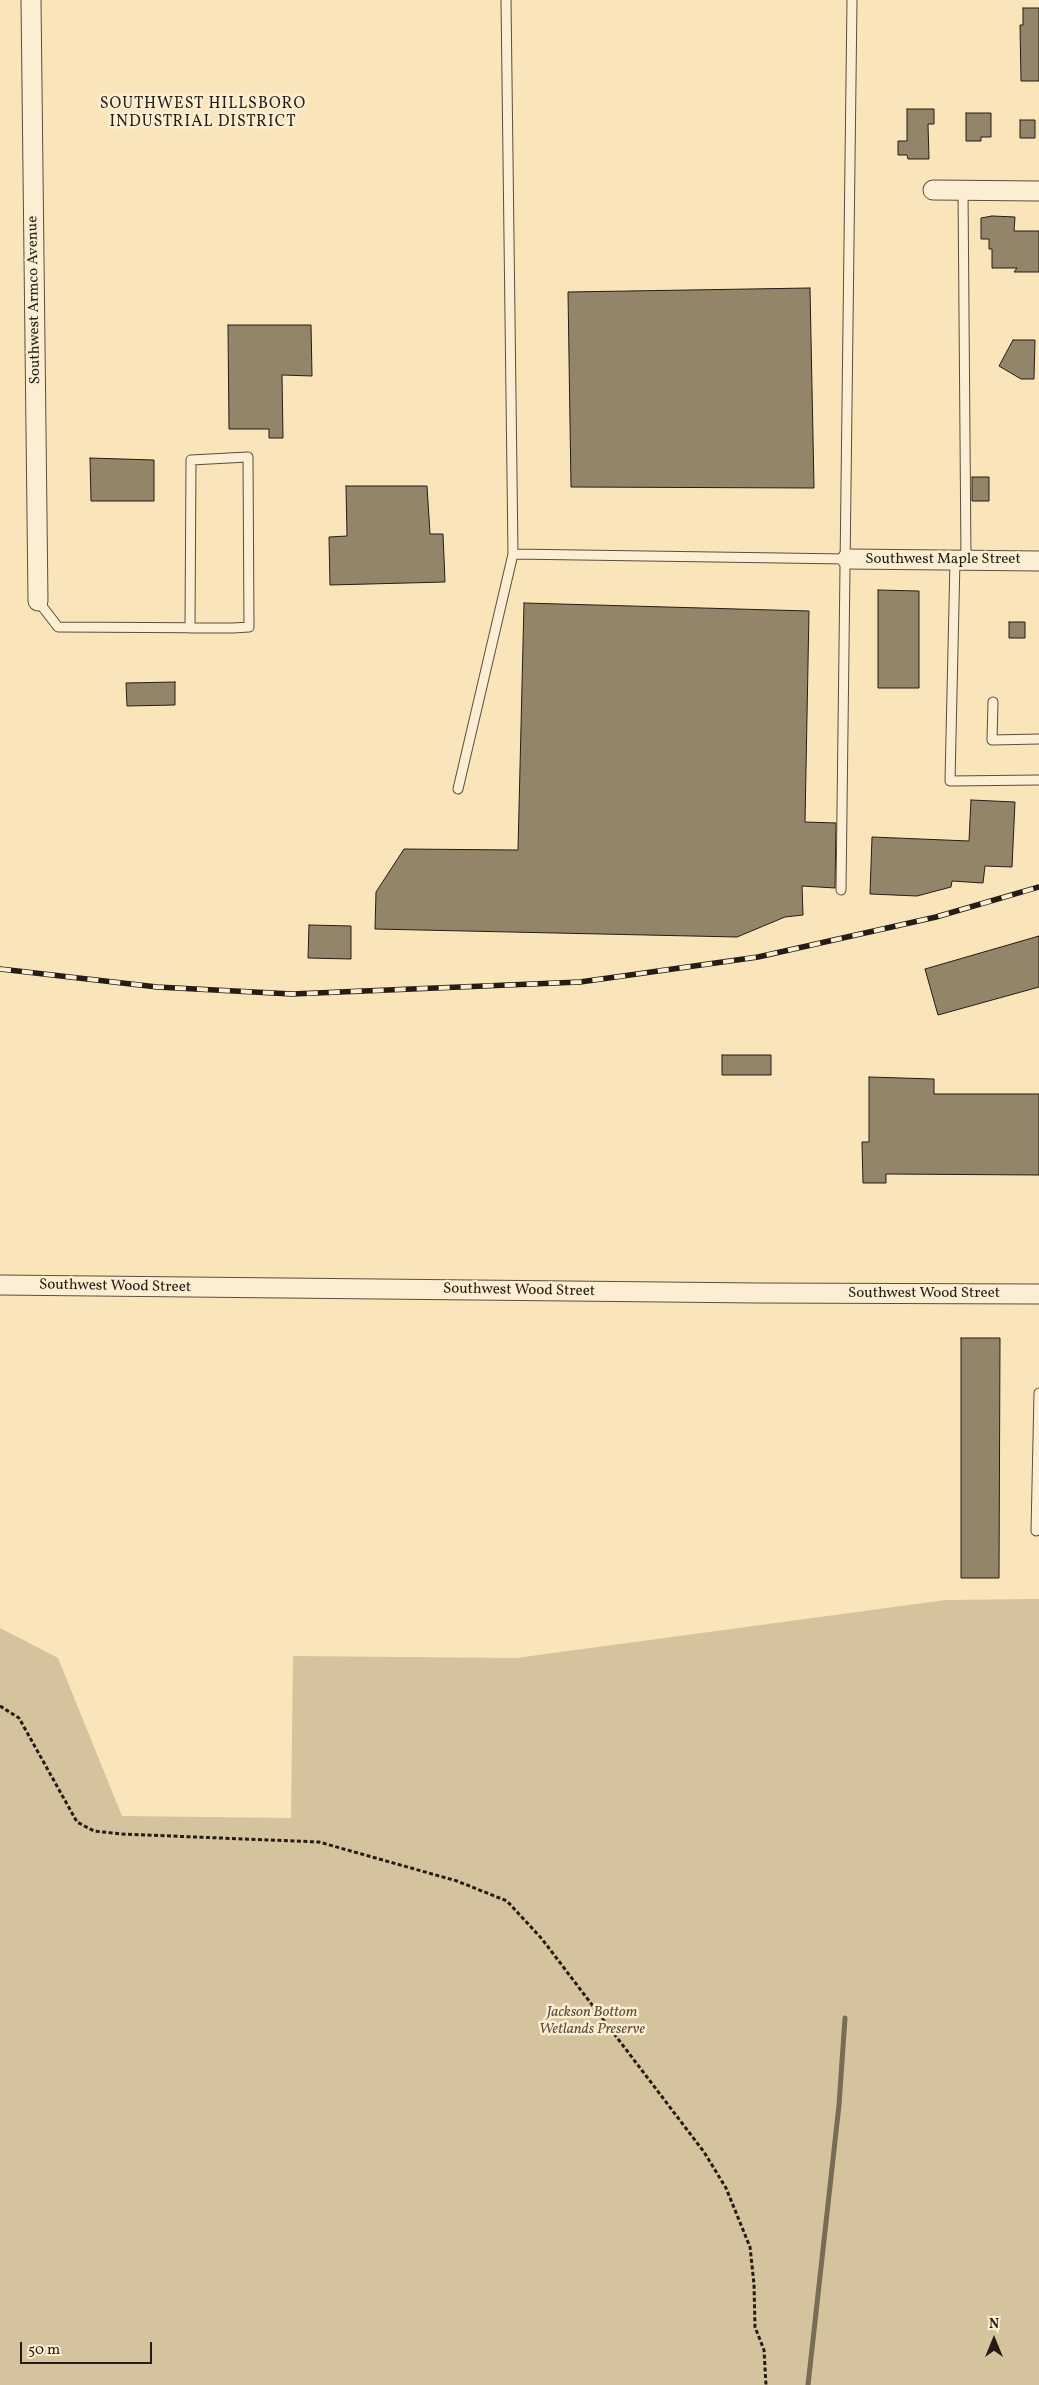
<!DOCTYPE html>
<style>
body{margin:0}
#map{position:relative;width:1039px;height:2385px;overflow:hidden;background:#f9e5b9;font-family:Vollkorn,serif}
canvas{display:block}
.north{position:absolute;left:969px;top:2315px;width:50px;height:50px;-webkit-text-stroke:4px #fbeed2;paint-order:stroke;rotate:0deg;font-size:14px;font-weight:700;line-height:20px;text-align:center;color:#251d15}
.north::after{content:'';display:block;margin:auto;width:18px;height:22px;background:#251d15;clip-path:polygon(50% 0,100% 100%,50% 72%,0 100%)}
.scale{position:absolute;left:20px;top:2342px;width:132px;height:22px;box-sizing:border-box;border:2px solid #251d15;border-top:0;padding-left:6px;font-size:15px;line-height:18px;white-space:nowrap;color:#251d15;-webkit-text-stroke:4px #fbeed2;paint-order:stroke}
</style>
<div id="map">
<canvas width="1039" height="2385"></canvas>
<div class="north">N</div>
<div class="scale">50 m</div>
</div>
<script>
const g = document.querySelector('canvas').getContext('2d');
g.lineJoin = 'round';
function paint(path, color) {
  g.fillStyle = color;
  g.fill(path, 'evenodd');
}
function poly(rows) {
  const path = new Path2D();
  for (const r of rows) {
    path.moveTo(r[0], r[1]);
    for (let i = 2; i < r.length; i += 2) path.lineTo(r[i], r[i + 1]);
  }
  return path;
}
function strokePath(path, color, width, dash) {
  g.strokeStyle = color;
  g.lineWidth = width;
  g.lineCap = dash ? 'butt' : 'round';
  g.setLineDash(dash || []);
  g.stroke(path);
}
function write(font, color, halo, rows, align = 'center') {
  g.font = font + ' Vollkorn,serif';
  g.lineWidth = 5;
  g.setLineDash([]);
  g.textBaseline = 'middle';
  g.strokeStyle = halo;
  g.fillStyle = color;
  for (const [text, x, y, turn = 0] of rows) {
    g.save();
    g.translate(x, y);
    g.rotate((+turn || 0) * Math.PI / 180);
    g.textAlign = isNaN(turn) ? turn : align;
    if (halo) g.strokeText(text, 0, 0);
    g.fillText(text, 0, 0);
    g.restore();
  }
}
const green = poly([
 [1039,1599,1039,2385,0,2385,0,1628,58,1658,122,1816,291,1818,293,1656,516,1658,946,1600]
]);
const stream = poly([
 [808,2385,839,2105,845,2018]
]);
const building = poly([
 [1023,8,1039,8,1039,81,1021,81,1020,25,1023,25,1023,8],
 [907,109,934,109,934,124,928,124,929,159,908,159,907,155,898,155,898,141,907,141,907,109],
 [966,113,991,113,991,137,981,137,981,141,966,141,966,113],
 [1020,120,1035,120,1035,138,1020,138,1020,120],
 [992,216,1015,217,1014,231,1039,231,1039,272,1014,272,1017,268,992,268,992,249,989,249,989,239,981,239,981,218,992,216],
 [810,288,814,488,571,487,568,292,810,288],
 [228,325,311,325,312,376,282,375,283,438,269,438,269,429,229,429,228,325],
 [1013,340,1035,340,1034,379,1021,379,999,366,1013,340],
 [90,458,154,460,154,501,91,501,90,458],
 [972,477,989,477,989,501,972,501,972,477],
 [346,486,427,486,430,534,443,534,445,582,330,585,329,537,347,536,346,486],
 [878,590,919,591,919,688,878,688,878,590],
 [524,603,809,611,805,822,836,823,835,888,802,886,803,915,785,917,737,937,375,929,376,892,404,849,518,850,524,603],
 [1009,622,1025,622,1025,638,1009,638,1009,622],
 [175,682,175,705,127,706,126,683,175,682],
 [971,800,1015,802,1012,867,985,866,983,883,952,881,951,887,917,896,870,894,872,837,969,841,971,800],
 [309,925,351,926,351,959,308,958,309,925],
 [1039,936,1039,987,938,1015,925,969,1039,936],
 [722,1055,771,1055,771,1075,722,1075,722,1055],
 [869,1077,934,1079,934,1094,1039,1094,1039,1175,886,1174,886,1183,863,1183,862,1142,869,1142,869,1077],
 [961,1338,1000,1338,999,1578,961,1578,961,1338]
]);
const path = poly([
 [0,1706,19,1718,77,1822,94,1831,121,1834,319,1842,457,1881,507,1901,542,1939,704,2152,726,2188,750,2247,754,2284,755,2327,764,2350,766,2385]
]);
const lane = poly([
 [506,0,513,554],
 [963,190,966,560],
 [955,560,950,781,1039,780],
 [38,601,58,627,233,628,249,627,248,457,191,460,190,628],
 [993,702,992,740,1039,739],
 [458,789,513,554,847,559],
 [841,890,852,0],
 [1036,1531,1039,1393]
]);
const street = poly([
 [31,0,38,601],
 [933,190,1039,191],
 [847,559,1039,561],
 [0,1285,758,1293,1039,1294]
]);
const rail = poly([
 [0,969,157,987,292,994,580,982,758,957,936,917,1039,887]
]);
const streetNames = [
 ["Southwest Armco Avenue",35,300,-91],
 ["Southwest Maple Street",943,560],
 ["Southwest Wood Street",115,1287,1],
 ["Southwest Wood Street",519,1291,1],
 ["Southwest Wood Street",924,1294]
];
const parkNames = [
 ["Jackson Bottom",592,2013],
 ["Wetlands Preserve",592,2030]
];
const neighbourhoodNames = [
 ["SOUTHWEST HILLSBORO",203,105],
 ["INDUSTRIAL DISTRICT",203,123]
];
paint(green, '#d5c39d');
strokePath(stream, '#796c56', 5);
paint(building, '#93856a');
strokePath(building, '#251d15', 1);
strokePath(lane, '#5a4f3e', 11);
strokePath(street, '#5a4f3e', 21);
strokePath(path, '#251d15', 3, [4, 2.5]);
strokePath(lane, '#fbeed2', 9);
strokePath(street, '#fbeed2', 19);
strokePath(rail, '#251d15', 5.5);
strokePath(rail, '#fbeed2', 4, [11]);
write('15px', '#251d15', '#fbeed2', streetNames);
write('italic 15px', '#5a4f3e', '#fbeed2', parkNames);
g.letterSpacing = '1px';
write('16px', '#251d15', '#fbeed2', neighbourhoodNames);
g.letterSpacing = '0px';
</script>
